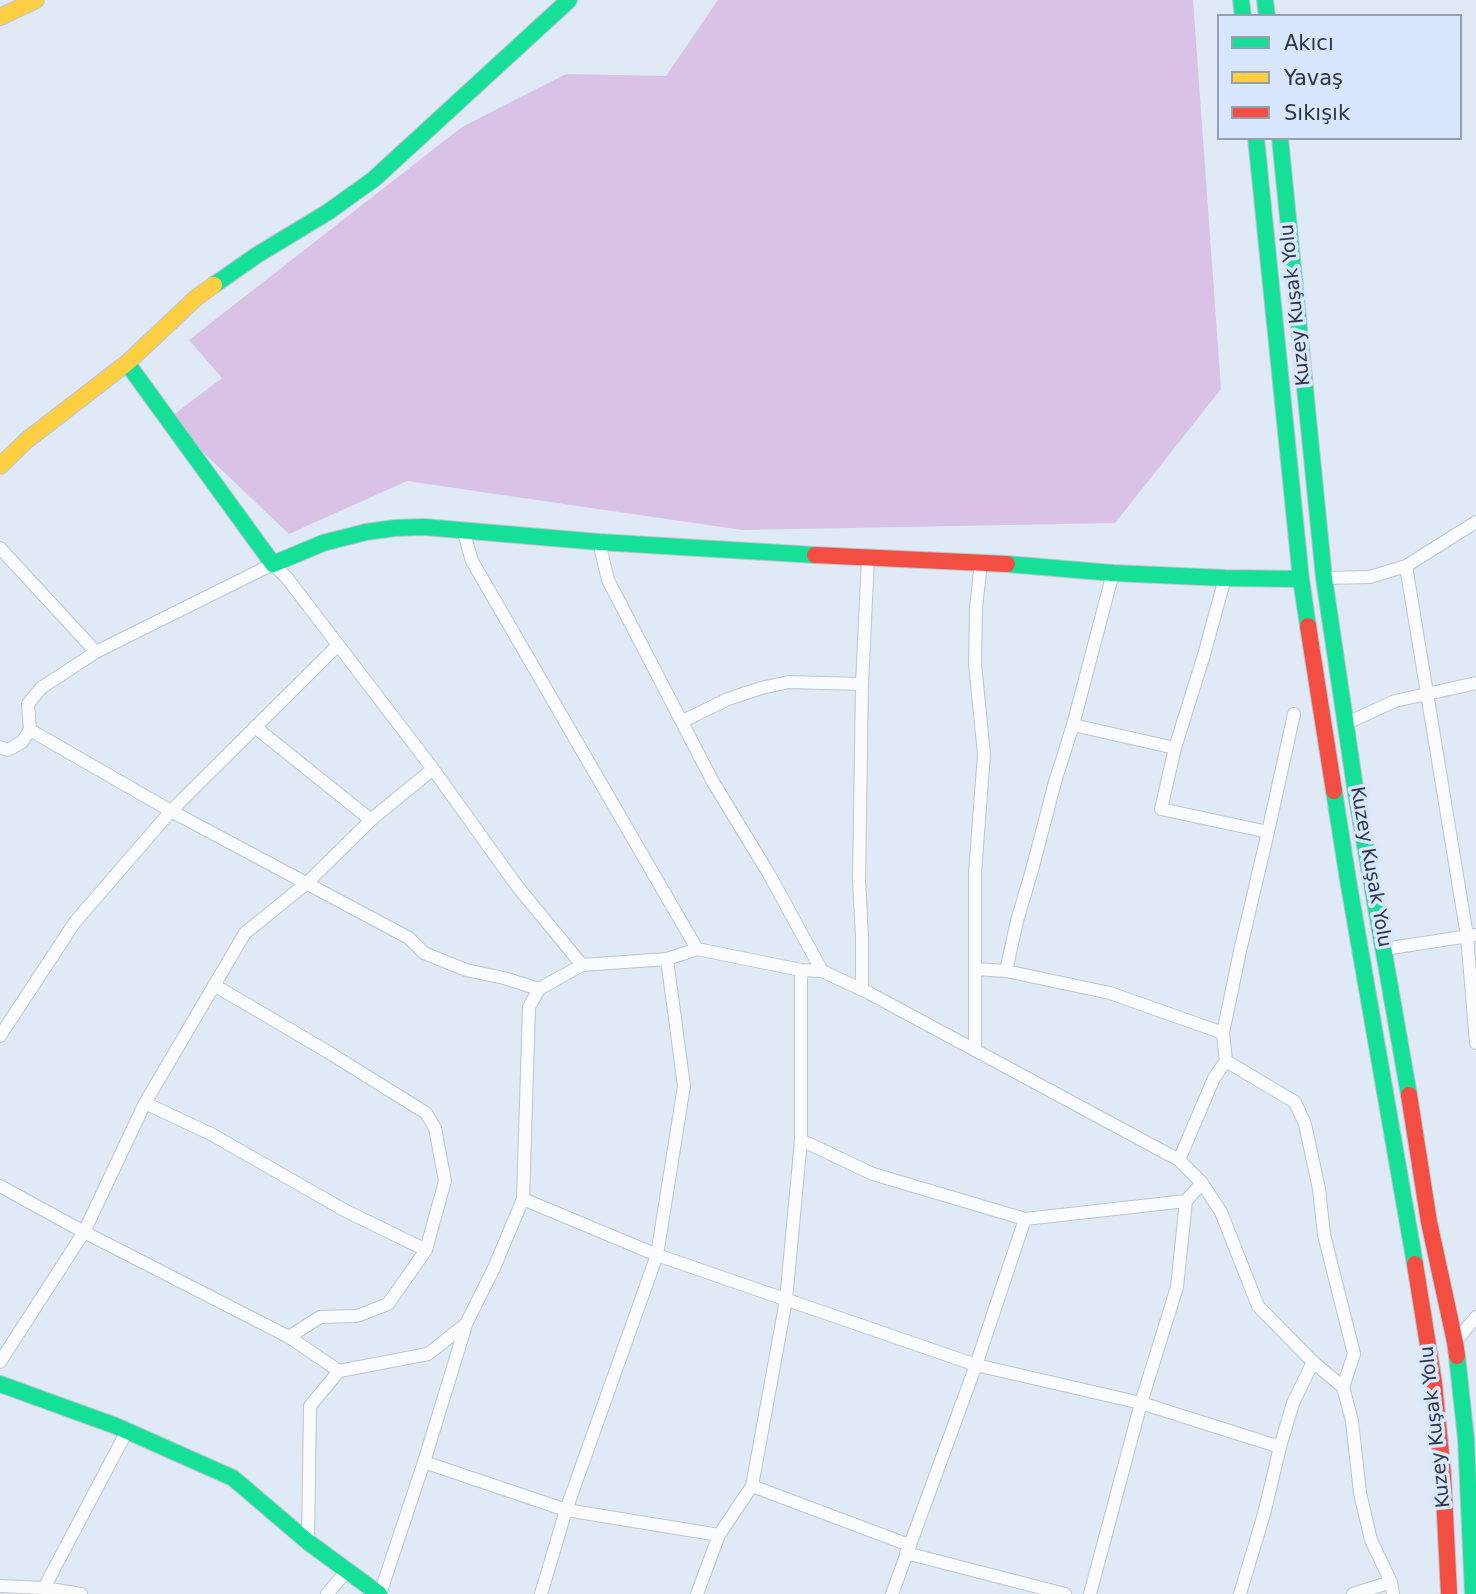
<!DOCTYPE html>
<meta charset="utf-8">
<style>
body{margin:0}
#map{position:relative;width:1476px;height:1594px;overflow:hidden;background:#e0e9f6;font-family:"DejaVu Sans",sans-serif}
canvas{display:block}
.legend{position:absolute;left:1217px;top:14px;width:245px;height:126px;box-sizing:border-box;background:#d8e7fe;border:2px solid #94a0b2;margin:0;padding:9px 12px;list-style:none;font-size:21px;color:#2f3641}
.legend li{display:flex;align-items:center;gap:14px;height:35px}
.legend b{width:35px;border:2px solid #94a0b2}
</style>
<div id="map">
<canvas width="1476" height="1594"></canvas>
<ul class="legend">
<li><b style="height:9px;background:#16e098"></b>Akıcı</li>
<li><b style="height:9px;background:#ffcf43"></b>Yavaş</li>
<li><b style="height:9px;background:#f24e42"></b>Sıkışık</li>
</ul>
</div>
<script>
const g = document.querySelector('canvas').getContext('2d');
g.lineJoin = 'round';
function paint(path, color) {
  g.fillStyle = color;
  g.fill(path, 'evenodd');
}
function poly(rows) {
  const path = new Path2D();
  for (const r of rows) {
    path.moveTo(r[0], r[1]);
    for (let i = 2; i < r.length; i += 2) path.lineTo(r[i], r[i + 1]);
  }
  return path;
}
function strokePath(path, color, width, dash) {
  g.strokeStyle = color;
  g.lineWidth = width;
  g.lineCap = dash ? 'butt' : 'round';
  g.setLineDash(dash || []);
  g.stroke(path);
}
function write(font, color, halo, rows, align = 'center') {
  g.font = font + ' "DejaVu Sans",sans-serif';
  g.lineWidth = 7;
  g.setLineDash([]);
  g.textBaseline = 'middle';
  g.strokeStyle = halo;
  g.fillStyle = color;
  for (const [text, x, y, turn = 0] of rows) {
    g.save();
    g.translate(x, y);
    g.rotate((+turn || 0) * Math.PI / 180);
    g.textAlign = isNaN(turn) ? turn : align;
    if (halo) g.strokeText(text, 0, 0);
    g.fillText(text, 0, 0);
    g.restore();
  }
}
const green = poly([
 [718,0,1193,0,1221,389,1115,523,742,530,407,481,289,534,168,419,222,378,189,340,462,127,566,74,666,76]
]);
const street = poly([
 [463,530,472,561,697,949],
 [599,542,608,580,713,782,769,874,822,971],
 [0,548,96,652],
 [981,562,976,608,975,664,984,754,975,873,975,969,1006,971,1110,993,1223,1033,1240,951,1268,832],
 [1406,566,1467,936,1476,1043],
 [1225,578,1204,655,1175,748,1161,809,1268,832,1294,714],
 [1324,578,1370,577,1406,566,1476,522],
 [683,721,728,699,761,688,789,682,862,684],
 [1347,723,1395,701,1476,683],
 [1073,725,1175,748],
 [255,727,371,820],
 [30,730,171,811,409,938,424,953,466,970,504,978,539,989],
 [0,747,8,750,22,742,30,730,28,704,41,688,96,652,273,564,287,578,433,769],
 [1384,949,1476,935],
 [975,969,975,1050],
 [1006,971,1017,921,1032,870,1055,782,1073,725,1113,573],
 [214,985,328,1052,426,1113,435,1128,445,1181,426,1250,388,1304,357,1316,320,1317,289,1337],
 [862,989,862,937,859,880,862,684,868,558],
 [0,1036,75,922,171,811,338,645],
 [1226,1061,1295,1102,1305,1124,1319,1189,1324,1235,1354,1354,1343,1387],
 [145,1103,211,1134,344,1210,426,1250],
 [801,1140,873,1174,1025,1219,1186,1201,1202,1183],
 [1179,1160,1214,1078,1226,1061,1223,1033],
 [0,1186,84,1232,289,1337,339,1371,428,1354,466,1324,494,1268,523,1199,529,1007,539,989,582,965,667,959,697,949,801,970,822,971,869,993,1179,1160,1202,1183,1221,1212,1258,1306,1313,1362,1343,1387,1352,1421,1360,1493,1371,1540,1391,1582,1393,1594],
 [523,1199,657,1255,976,1365,1141,1403,1280,1447],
 [1455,1342,1476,1317],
 [0,1362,84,1232,145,1103,245,933,307,883,373,818,433,769,517,886,582,965],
 [424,1462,466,1325],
 [752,1486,909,1545],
 [308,1542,310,1406,339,1371],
 [906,1553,1065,1594],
 [0,1586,44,1588,81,1594],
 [44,1588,127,1431],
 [327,1594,347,1571],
 [380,1594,424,1462,566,1510,719,1535],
 [541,1594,566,1510,657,1255,684,1086,667,959],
 [697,1594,719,1535,752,1486,786,1300,801,1140,801,970],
 [892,1594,976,1365,1025,1219],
 [1090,1594,1141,1403,1177,1287,1186,1201],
 [1240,1594,1264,1514,1280,1447,1293,1403,1313,1362],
 [1353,1594,1391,1582]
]);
const fast = poly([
 [1241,0,1243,16],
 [1265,0,1267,16],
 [1256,138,1301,579,1308,626],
 [1280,138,1324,578,1356,794,1409,1095],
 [214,285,257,255,328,212,374,179,569,0],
 [127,363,273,564,323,543,366,532,395,528,424,527,599,542,815,555],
 [1007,564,1113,573,1225,578,1301,579],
 [1334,791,1348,880,1415,1264],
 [1457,1356,1466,1439,1473,1594],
 [0,1384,116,1426,233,1478,308,1542,379,1594]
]);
const slow = poly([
 [0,17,36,0],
 [0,466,27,440,127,363,197,297,214,285]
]);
const jam = poly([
 [815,555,1007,564],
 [1308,626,1334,791],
 [1409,1095,1429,1222,1455,1342,1457,1356],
 [1415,1264,1434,1383,1443,1475,1449,1594]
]);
const streetNames = [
 ["Kuzey Kuşak Yolu",1296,305,-96],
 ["Kuzey Kuşak Yolu",1370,867,80],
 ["Kuzey Kuşak Yolu",1436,1427,-96]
];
paint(green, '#d9c2e6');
strokePath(street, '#bdc5cf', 14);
strokePath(fast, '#bdc5cf', 18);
strokePath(slow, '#bdc5cf', 18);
strokePath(jam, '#bdc5cf', 18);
strokePath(street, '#fafcfe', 12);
strokePath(fast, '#16e098', 16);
strokePath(slow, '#ffcf43', 16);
strokePath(jam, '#f24e42', 16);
write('19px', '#2f3641', '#d8e7fe', streetNames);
</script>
